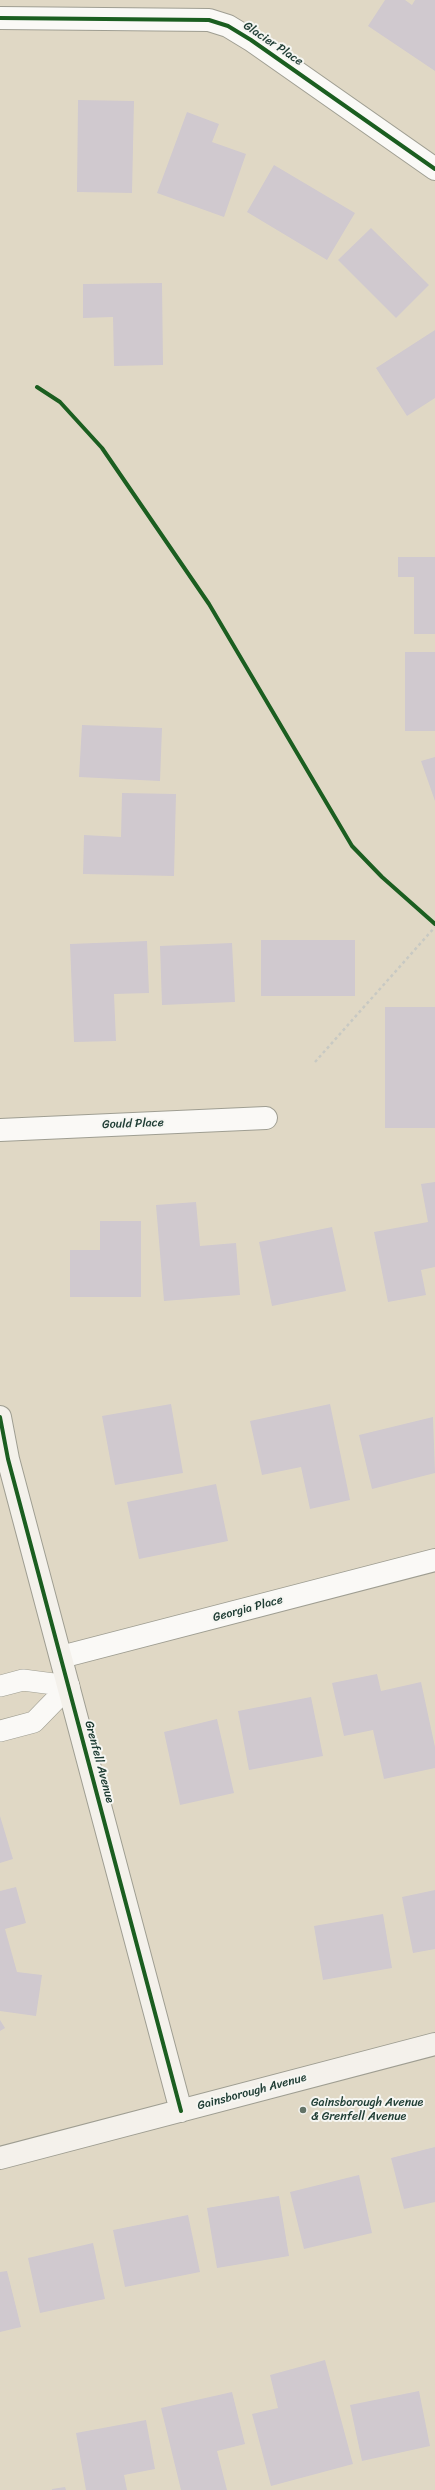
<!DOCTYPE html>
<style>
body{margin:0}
canvas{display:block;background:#e0d8c5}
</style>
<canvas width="435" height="2490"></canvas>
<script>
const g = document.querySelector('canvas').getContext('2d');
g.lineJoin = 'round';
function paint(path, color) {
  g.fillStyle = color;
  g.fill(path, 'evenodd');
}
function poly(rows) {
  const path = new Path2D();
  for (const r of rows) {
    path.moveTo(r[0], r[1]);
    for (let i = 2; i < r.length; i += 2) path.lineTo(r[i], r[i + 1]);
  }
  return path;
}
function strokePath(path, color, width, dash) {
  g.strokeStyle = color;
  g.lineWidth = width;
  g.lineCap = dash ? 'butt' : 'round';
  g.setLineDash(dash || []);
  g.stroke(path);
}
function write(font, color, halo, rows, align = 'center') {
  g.font = font + ' Sriracha,sans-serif';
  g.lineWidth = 4;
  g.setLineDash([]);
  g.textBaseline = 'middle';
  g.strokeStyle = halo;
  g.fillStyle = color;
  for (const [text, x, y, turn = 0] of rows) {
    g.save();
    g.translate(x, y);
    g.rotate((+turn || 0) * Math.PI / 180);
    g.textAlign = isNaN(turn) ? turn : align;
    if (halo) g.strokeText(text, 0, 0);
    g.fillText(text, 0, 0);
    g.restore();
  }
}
const building = poly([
 [385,0,405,0,412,5,415,0,435,0,435,71,368,26],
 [78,100,134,101,132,193,77,192],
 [187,112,219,124,212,142,246,154,224,217,157,193],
 [274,165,355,213,327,260,247,212],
 [371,228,429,285,396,318,338,260],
 [162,283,163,365,114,366,113,317,83,318,83,284],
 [435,330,435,398,407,416,376,368],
 [398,557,435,557,435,634,414,634,414,577,398,577],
 [405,652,435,652,435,731,405,731],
 [82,725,162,728,160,781,79,777],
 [435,757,435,801,421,761],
 [122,793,176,794,174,876,83,874,84,835,121,837],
 [261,940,355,940,355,996,261,996],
 [147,941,149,993,114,994,116,1041,74,1042,70,944],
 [232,943,235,1002,162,1005,160,946],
 [385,1007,435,1007,435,1128,385,1128],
 [435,1182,435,1267,421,1270,426,1295,388,1302,374,1232,428,1222,421,1184],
 [196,1202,200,1246,236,1243,240,1295,164,1301,156,1205],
 [100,1221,141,1221,141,1297,70,1297,70,1250,100,1250],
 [332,1227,346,1291,272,1306,259,1242],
 [171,1404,183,1473,115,1485,102,1416],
 [330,1404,350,1500,310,1509,301,1467,262,1475,250,1421],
 [433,1417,435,1473,372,1489,359,1435],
 [216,1484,228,1541,139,1559,127,1502],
 [377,1674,381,1691,421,1682,435,1747,435,1768,384,1779,373,1730,344,1736,332,1683],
 [311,1697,323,1756,249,1770,238,1711],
 [217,1719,234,1793,180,1805,164,1732],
 [0,1816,13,1859,0,1863],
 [16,1887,26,1923,5,1929,17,1972,42,1975,36,2016,0,2011,0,1891],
 [435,1890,435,1949,413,1953,402,1897],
 [383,1914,392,1968,323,1980,314,1926],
 [0,2020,5,2028,0,2031],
 [435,2147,435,2202,404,2209,391,2158],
 [359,2175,372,2233,304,2249,290,2192],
 [279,2196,289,2256,217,2268,207,2208],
 [188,2215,200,2272,125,2287,113,2230],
 [93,2243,105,2299,40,2313,28,2258],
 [7,2271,21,2327,0,2332,0,2272],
 [325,2360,353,2464,271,2486,252,2414,278,2408,270,2375],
 [419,2391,430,2446,362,2461,350,2405],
 [232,2392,245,2444,217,2451,227,2490,181,2490,161,2408],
 [146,2420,155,2469,124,2475,127,2490,86,2490,76,2433],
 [65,2487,66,2490,52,2490,52,2489]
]);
const path = poly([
 [315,1062,435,927]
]);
const lane = poly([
 [0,1686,23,1680,69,1686],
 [0,1731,34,1722,69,1686]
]);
const street = poly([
 [0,18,209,20,228,26,251,40,435,169],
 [0,1130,266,1118],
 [61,1657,435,1560]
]);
const secondary = poly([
 [0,1417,8,1459,181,2111],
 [0,2158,435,2044]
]);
const cycleway = poly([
 [0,18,209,20,228,26,251,40,435,169],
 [37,387,60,402,102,448,209,604,352,846,382,877,435,924],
 [0,1417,8,1459,181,2111]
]);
const markers = [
 [303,2110,4,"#637367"]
];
const streetNames = [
 ["Glacier Place",273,44,34],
 ["Gould Place",133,1124,-2],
 ["Georgia Place",248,1609,-15],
 ["Grenfell Avenue",99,1762,75],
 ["Gainsborough Avenue",252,2092,-15]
];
const poiNames = [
 ["Gainsborough Avenue",311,2103],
 ["& Grenfell Avenue",311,2117]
];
paint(building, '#d0c9cf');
strokePath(lane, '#9f9e92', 22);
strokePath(street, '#9f9e92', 24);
strokePath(secondary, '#9f9e92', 24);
strokePath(path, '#c8c9c3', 2.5, [3, 3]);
strokePath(lane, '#faf9f6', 21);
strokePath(street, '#faf9f6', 22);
strokePath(secondary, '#f4f1eb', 22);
strokePath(cycleway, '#1b5e20', 4);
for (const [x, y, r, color] of markers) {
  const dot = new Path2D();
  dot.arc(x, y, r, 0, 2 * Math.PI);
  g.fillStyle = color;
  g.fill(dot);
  strokePath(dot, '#f6f6f2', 1.5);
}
write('12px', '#1f3d34', '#f6f6f2', streetNames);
write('12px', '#1f3d34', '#f6f6f2', poiNames, 'left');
</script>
